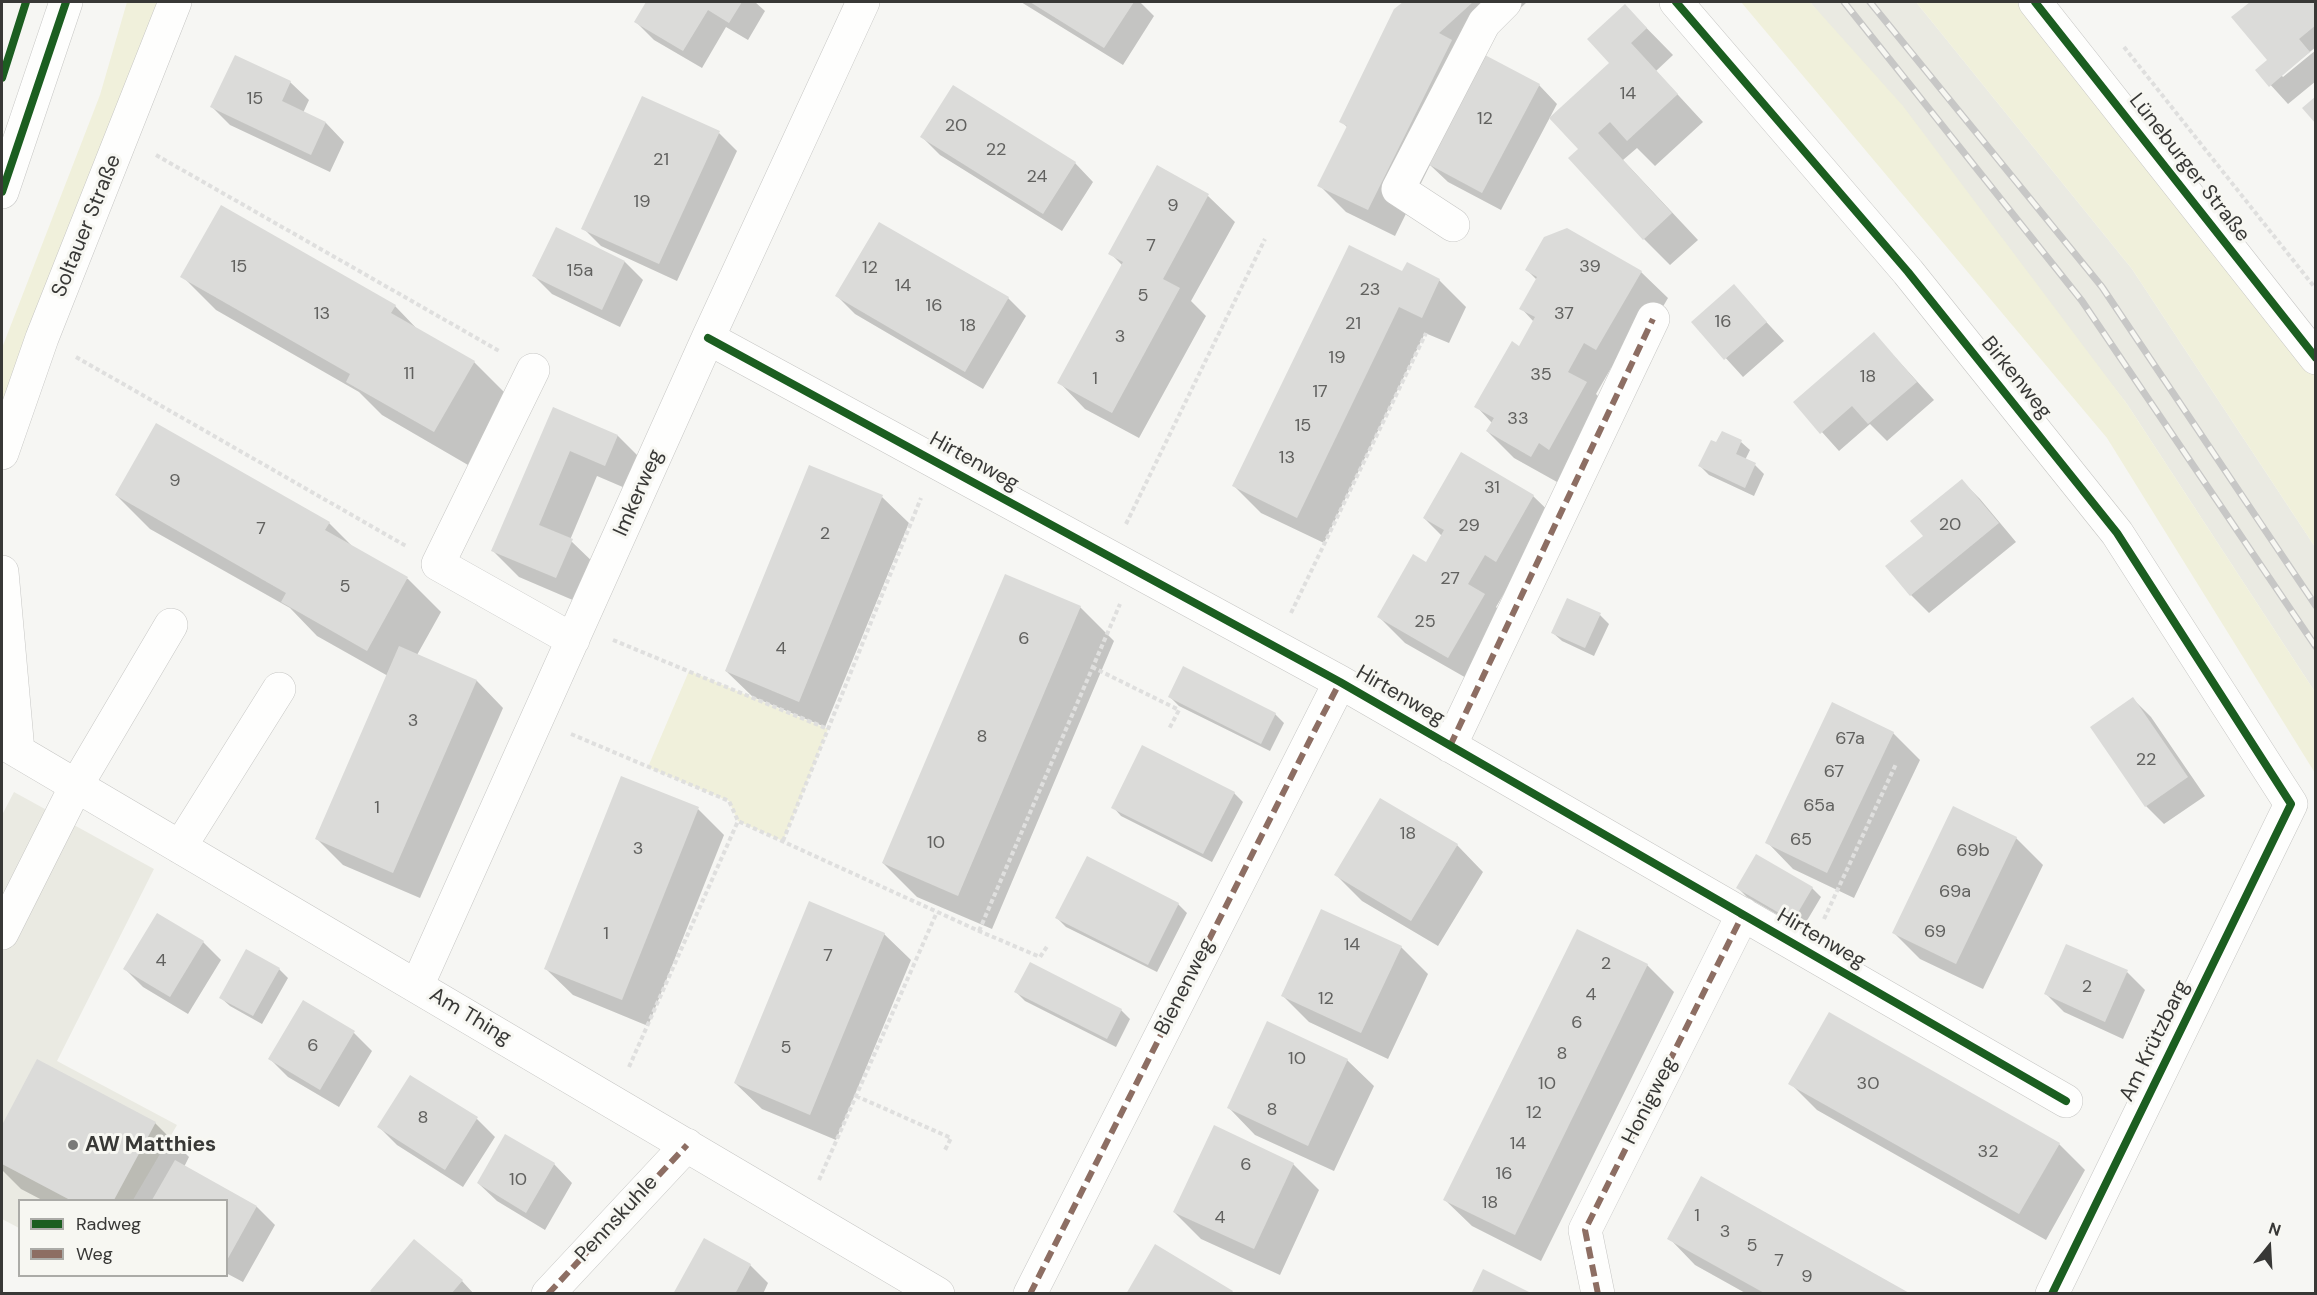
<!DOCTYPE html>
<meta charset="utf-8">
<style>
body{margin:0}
#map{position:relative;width:2317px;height:1295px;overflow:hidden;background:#f6f6f3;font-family:"DM Sans",sans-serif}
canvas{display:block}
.frame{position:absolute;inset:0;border:3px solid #383836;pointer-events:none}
.legend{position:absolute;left:18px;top:1199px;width:210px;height:78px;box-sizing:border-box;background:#f7f7f2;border:2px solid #ababa7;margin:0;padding:8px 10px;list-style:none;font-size:18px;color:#383836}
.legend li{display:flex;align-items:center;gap:12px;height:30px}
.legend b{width:30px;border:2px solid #ababa7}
.north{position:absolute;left:2239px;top:1217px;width:60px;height:60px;-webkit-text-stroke:4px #f7f7f2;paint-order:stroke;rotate:18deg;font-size:16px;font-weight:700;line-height:24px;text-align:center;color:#383836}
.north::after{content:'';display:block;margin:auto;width:21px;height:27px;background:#383836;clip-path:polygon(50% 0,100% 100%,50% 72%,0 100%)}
</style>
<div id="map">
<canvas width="2317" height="1295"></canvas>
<div class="frame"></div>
<ul class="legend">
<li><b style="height:8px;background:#1b5e20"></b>Radweg</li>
<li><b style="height:8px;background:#8d6e63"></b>Weg</li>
</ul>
<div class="north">N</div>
</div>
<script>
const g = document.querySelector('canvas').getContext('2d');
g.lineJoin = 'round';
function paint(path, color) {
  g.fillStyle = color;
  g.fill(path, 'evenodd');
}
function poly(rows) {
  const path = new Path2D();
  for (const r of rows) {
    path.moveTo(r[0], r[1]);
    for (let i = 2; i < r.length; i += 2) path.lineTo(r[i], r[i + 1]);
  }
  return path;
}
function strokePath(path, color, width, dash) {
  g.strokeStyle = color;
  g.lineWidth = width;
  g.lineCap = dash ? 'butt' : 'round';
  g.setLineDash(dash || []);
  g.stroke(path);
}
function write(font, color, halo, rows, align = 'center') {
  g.font = font + ' "DM Sans",sans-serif';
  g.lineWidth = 6;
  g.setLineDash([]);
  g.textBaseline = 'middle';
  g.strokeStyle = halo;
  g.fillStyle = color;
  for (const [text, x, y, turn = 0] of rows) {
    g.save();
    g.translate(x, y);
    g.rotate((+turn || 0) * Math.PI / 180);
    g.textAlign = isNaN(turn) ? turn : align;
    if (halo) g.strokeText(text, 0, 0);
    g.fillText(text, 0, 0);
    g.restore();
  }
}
const built = poly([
 [1810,2,1916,2,2132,269,2315,547,2315,692,2127,404],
 [14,792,154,869,57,1061,177,1125,133,1200,20,1200,19,1228,2,1219,2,815]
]);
const green = poly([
 [127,2,165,2,2,426,2,348,100,95],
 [1741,2,1810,2,1903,106,2127,404,2315,692,2315,773,2107,438],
 [1916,2,2035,2,2315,358,2315,547,2132,269],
 [689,671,828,729,783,841,738,821,729,801,648,767]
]);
const shadow = poly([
 [648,2,755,2,765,11,748,40,726,27,702,68,654,40,636,22],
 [1021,2,1140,2,1154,16,1123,65],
 [1405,2,1527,2,1468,57,1539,85,1557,104,1501,210,1448,182,1430,165,1395,236,1346,212,1319,185,1348,128,1341,121,1395,10],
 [2252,2,2316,2,2316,47,2281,75,2283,77,2316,50,2316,81,2288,104,2257,70,2269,60,2233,17],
 [1625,6,1673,55,1656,71,1703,122,1655,166,1637,148,1623,160,1698,240,1670,265,1644,239,1580,149,1611,63],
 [235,57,290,82,309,100,303,113,326,123,344,142,330,172,230,125,212,107],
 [719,133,737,151,677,281,601,246,583,228],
 [922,137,1075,163,1093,182,1062,231,940,155],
 [1157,168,1208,196,1235,222,1191,301,1206,316,1139,438,1085,409,1059,382,1123,266,1110,253],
 [556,229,625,262,643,280,620,327,552,294,534,276],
 [1407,264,1439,280,1466,307,1449,343,1425,333,1324,543,1261,513,1234,486,1403,273],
 [1527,270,1641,272,1668,298,1623,375,1611,368,1596,394,1612,410,1557,482,1514,458,1487,431,1492,423,1476,406,1519,348,1534,322,1521,308,1537,280],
 [182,276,395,306,420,332,474,362,508,396,468,465,382,415,359,392,216,310],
 [1733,286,1784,341,1743,377,1693,322],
 [837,296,1008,298,1026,316,983,389,855,314],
 [1874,334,1934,400,1887,441,1870,424,1839,451,1795,402],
 [554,409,618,436,644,462,632,491,597,476,570,540,598,567,582,604,519,577,492,550],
 [1741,442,1750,450,1745,460,1755,465,1764,474,1754,496,1709,475,1700,466,1717,444],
 [810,467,882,497,909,523,825,727,753,697,726,671],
 [1962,481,1980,499,2016,542,1929,613,1911,595,1925,536],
 [116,495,329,523,354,548,408,579,441,612,417,655,477,681,503,708,420,898,343,865,316,838,388,676,317,636,290,608,150,529],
 [1533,496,1560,522,1512,580,1496,607,1510,621,1475,683,1405,643,1379,617,1426,564,1442,536,1424,518],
 [1080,607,1114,641,992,929,917,897,883,863],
 [1600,615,1609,624,1594,656,1562,641,1553,633],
 [1170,697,1275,714,1284,723,1270,751,1179,706],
 [2133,699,2151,717,2205,796,2164,824,2146,806],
 [1893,733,1920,760,1854,898,1793,869,1767,842],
 [1234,793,1243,802,1212,862,1121,816,1113,807],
 [698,809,724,835,648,1026,573,995,546,969],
 [2016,838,2043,865,1983,989,1920,959,1894,933],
 [1457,845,1483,872,1438,946,1362,901,1336,875],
 [1738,888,1812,888,1821,897,1802,929,1747,897],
 [1178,904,1187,913,1157,972,1066,927,1057,918],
 [884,934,911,960,836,1140,762,1109,735,1083],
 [203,942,221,960,188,1014,143,987,125,969],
 [1401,947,1428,974,1388,1059,1309,1022,1283,996],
 [1647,965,1674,992,1541,1261,1472,1226,1445,1200],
 [279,969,288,978,262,1024,230,1006,221,998],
 [2127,972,2145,990,2123,1039,2064,1012,2046,994],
 [1016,992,1121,1010,1130,1019,1116,1047,1025,1001],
 [304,1002,354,1033,372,1051,339,1107,288,1077,270,1059],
 [1347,1060,1374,1086,1334,1171,1255,1135,1229,1108],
 [38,1061,155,1123,189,1157,184,1167,257,1207,275,1225,243,1282,226,1273,226,1200,42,1200,21,1189,2,1170,2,1129],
 [1790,1083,2059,1144,2085,1170,2046,1240,1817,1110],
 [477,1119,495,1137,463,1187,397,1145,379,1127],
 [554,1164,572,1183,545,1230,497,1201,478,1183],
 [1293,1164,1319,1190,1280,1275,1201,1239,1174,1212],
 [1669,1238,1908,1294,1747,1294,1695,1265],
 [705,1240,750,1265,768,1283,763,1294,675,1294],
 [462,1281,474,1294,374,1294]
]);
const building = poly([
 [646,2,742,2,729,23,708,10,683,51,634,22],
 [1030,2,1134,2,1104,48],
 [1403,2,1473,2,1439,33,1452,40,1368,210,1317,186,1347,126,1339,122,1394,9],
 [2250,2,2316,2,2316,25,2299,39,2310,52,2269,87,2255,70,2267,60,2231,17],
 [1625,4,1647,28,1631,43,1678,94,1627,141,1610,122,1598,133,1672,213,1643,240,1568,158,1578,149,1549,118,1609,63,1587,39],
 [235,55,291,81,282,101,326,122,311,155,210,107],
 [1485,55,1540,84,1482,193,1428,164],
 [953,85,1076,162,1043,214,920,137],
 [642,96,720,131,659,264,581,229],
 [2316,96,2316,124,2302,108],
 [1157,165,1209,194,1163,279,1180,288,1112,413,1057,383,1123,262,1108,254],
 [221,205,396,305,391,313,475,361,434,432,346,382,350,374,180,277],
 [879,222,1009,297,965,372,835,296],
 [556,227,625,261,602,310,532,276],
 [1567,228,1642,271,1596,350,1584,343,1568,372,1587,382,1549,450,1539,443,1531,457,1486,431,1494,418,1474,407,1512,341,1519,346,1535,317,1519,309,1537,277,1525,270,1544,237],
 [1349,245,1402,271,1407,262,1440,279,1422,318,1399,307,1297,518,1232,486],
 [1734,284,1767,322,1724,360,1691,322],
 [1874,332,1917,382,1868,424,1852,406,1820,434,1793,402],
 [553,407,618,435,605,466,570,451,539,525,573,539,556,578,491,551],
 [156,423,330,522,325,530,408,577,367,651,281,602,286,593,115,495],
 [1722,431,1742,440,1736,454,1756,463,1745,488,1698,466,1711,440,1716,442],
 [1461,452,1534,495,1496,562,1485,555,1468,584,1485,594,1448,658,1377,617,1413,554,1426,562,1444,530,1423,518],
 [809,465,883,495,799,702,725,671],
 [1962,479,1999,523,1910,596,1885,566,1923,536,1910,521],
 [1005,574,1081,606,958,896,882,863],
 [1567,598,1601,613,1585,648,1551,633],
 [399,646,477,680,393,873,315,839],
 [1183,666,1276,713,1261,744,1168,697],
 [2133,697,2188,777,2145,807,2090,727],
 [1832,702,1894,732,1827,873,1765,843],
 [1142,745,1235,792,1203,854,1111,808],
 [621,776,699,807,622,1000,544,969],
 [1380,798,1458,844,1411,921,1334,875],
 [1953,806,2017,837,1956,964,1892,933],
 [1756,854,1813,887,1793,921,1736,888],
 [1087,856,1179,903,1148,965,1055,918],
 [809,901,885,933,810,1115,734,1083],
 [1321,909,1402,946,1361,1033,1281,996],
 [157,913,204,941,170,997,123,969],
 [1577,929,1648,964,1515,1235,1443,1200],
 [2066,944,2128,970,2105,1022,2044,994],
 [246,949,280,968,253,1016,219,998],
 [1030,962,1122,1009,1107,1039,1014,992],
 [303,1000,355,1031,320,1090,268,1059],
 [1829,1012,2060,1143,2019,1214,1788,1084],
 [1267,1021,1348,1059,1308,1146,1227,1108],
 [37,1059,156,1122,114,1200,70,1200,2,1164,2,1125],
 [410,1075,478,1117,445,1170,377,1127],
 [1214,1125,1294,1163,1254,1249,1173,1212],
 [505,1134,555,1163,526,1213,477,1183],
 [175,1160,257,1206,226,1262,226,1200,152,1200],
 [1701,1176,1911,1294,1766,1294,1667,1239],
 [704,1238,751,1264,735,1294,673,1294],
 [414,1239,463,1280,451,1294,373,1294,370,1291],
 [1155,1244,1233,1291,1231,1294,1126,1294],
 [1483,1269,1533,1294,1471,1294]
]);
const path = poly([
 [2124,47,2316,289],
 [156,155,501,352],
 [76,357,406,546],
 [1126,524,1265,239],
 [1291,613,1426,333],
 [613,640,828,729],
 [1092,667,1179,710,1169,729],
 [571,734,729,801,738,821,979,931,1040,957,1048,945],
 [783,841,921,498],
 [1824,919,1896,764],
 [979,931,1120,604],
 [629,1067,738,821],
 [856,1096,951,1138,945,1150],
 [819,1180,937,912]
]);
const minor = poly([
 [1676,2,1908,272,2117,533,2291,804,2052,1294],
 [2035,2,2316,358],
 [1453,225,1398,189,1484,23,1505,2],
 [708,338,1340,682,2066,1101],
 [533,370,438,564,573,640],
 [2,453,42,338,175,2],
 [2,572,18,751],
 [2,742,938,1294],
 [1450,746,1653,319],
 [180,847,279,689],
 [2,933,76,786,171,625],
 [417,986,708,338,863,2],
 [548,1294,687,1145],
 [1030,1294,1340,682],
 [1598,1294,1585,1230,1743,914]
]);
const major = poly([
 [2,192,66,2]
]);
const rail = poly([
 [1844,2,2082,301,2316,647],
 [1870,2,2102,287,2316,606]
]);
const quiet = poly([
 [1450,746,1653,319],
 [548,1294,687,1145],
 [1030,1294,1317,726,1340,682,1343,684],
 [1598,1294,1585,1230,1743,914]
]);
const cycleway = poly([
 [1676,2,1908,272,2117,533,2291,804,2052,1294],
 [2035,2,2316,358],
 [2,78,26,2],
 [2,192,66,2],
 [708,338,1340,682,2066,1101]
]);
const markers = [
 [73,1145,6,"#7a7a78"]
];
const numberNames = [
 ["14",1628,94],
 ["15",255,99],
 ["12",1485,119],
 ["20",956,126],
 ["22",996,150],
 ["21",661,160],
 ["24",1037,177],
 ["19",642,202],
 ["9",1173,206],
 ["7",1151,246],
 ["15",239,267],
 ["39",1590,267],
 ["12",870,268],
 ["15a",580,271],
 ["14",903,286],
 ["23",1370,290],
 ["5",1143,296],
 ["16",934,306],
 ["13",322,314],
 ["37",1564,314],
 ["16",1723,322],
 ["21",1353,324],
 ["18",968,326],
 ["3",1120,337],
 ["19",1337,358],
 ["11",409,374],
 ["35",1541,375],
 ["18",1868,377],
 ["1",1095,379],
 ["17",1320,392],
 ["33",1518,419],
 ["15",1303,426],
 ["13",1287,458],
 ["9",175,481],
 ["31",1492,488],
 ["20",1950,525],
 ["29",1469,526],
 ["7",261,529],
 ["2",825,534],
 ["27",1450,579],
 ["5",345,587],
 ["25",1425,622],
 ["6",1024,639],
 ["4",781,649],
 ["3",413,721],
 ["8",982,737],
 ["67a",1850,739],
 ["22",2146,760],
 ["67",1834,772],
 ["65a",1819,806],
 ["1",377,808],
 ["18",1408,834],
 ["65",1801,840],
 ["10",936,843],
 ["3",638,849],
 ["69b",1973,851],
 ["69a",1955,892],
 ["69",1935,932],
 ["1",606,934],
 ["14",1352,945],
 ["7",828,956],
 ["4",161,961],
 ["2",1606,964],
 ["2",2087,987],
 ["4",1591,995],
 ["12",1326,999],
 ["6",1577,1023],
 ["6",313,1046],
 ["5",786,1048],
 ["8",1562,1054],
 ["10",1297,1059],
 ["10",1547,1084],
 ["30",1868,1084],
 ["8",1272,1110],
 ["12",1534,1113],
 ["8",423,1118],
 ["14",1518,1144],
 ["32",1988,1152],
 ["6",1246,1165],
 ["16",1504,1174],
 ["10",518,1180],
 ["18",1490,1203],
 ["1",1697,1216],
 ["4",1220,1218],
 ["3",1725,1232],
 ["5",1752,1246],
 ["7",1779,1261],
 ["9",1807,1277]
];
const streetNames = [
 ["Lüneburger Straße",2189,168,52],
 ["Soltauer Straße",87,226,-68],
 ["Birkenweg",2016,378,51],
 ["Hirtenweg",974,462,29],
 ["Imkerweg",639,493,-66],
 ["Hirtenweg",1400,696,30],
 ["Hirtenweg",1821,939,30],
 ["Bienenweg",1185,987,-63],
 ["Am Thing",470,1017,31],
 ["Am Krützbarg",2155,1041,-64],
 ["Honigweg",1650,1101,-63],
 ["Pennskuhle",617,1219,-47]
];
const poiNames = [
 ["AW Matthies",85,1145]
];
paint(built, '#eaeae2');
paint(green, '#f0f0db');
paint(shadow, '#0003');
paint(building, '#dbdbd9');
strokePath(minor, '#c6c6c4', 34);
strokePath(major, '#c6c6c4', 34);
strokePath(path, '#dfdfde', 4, [4.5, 3]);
strokePath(minor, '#fefefd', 33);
strokePath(major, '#fefefd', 33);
strokePath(rail, '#c7c7c6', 7);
strokePath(rail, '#f7f7f2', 4.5, [14]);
strokePath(quiet, '#8d6e63', 6, [12, 6]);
strokePath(cycleway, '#1b5e20', 8);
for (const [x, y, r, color] of markers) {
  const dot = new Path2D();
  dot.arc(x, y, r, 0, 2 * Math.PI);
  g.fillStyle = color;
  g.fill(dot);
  strokePath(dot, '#f7f7f2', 2);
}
write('18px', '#61615f', null, numberNames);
write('21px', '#383836', '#f7f7f2', streetNames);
write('bold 21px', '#383836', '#f7f7f2', poiNames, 'left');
</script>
